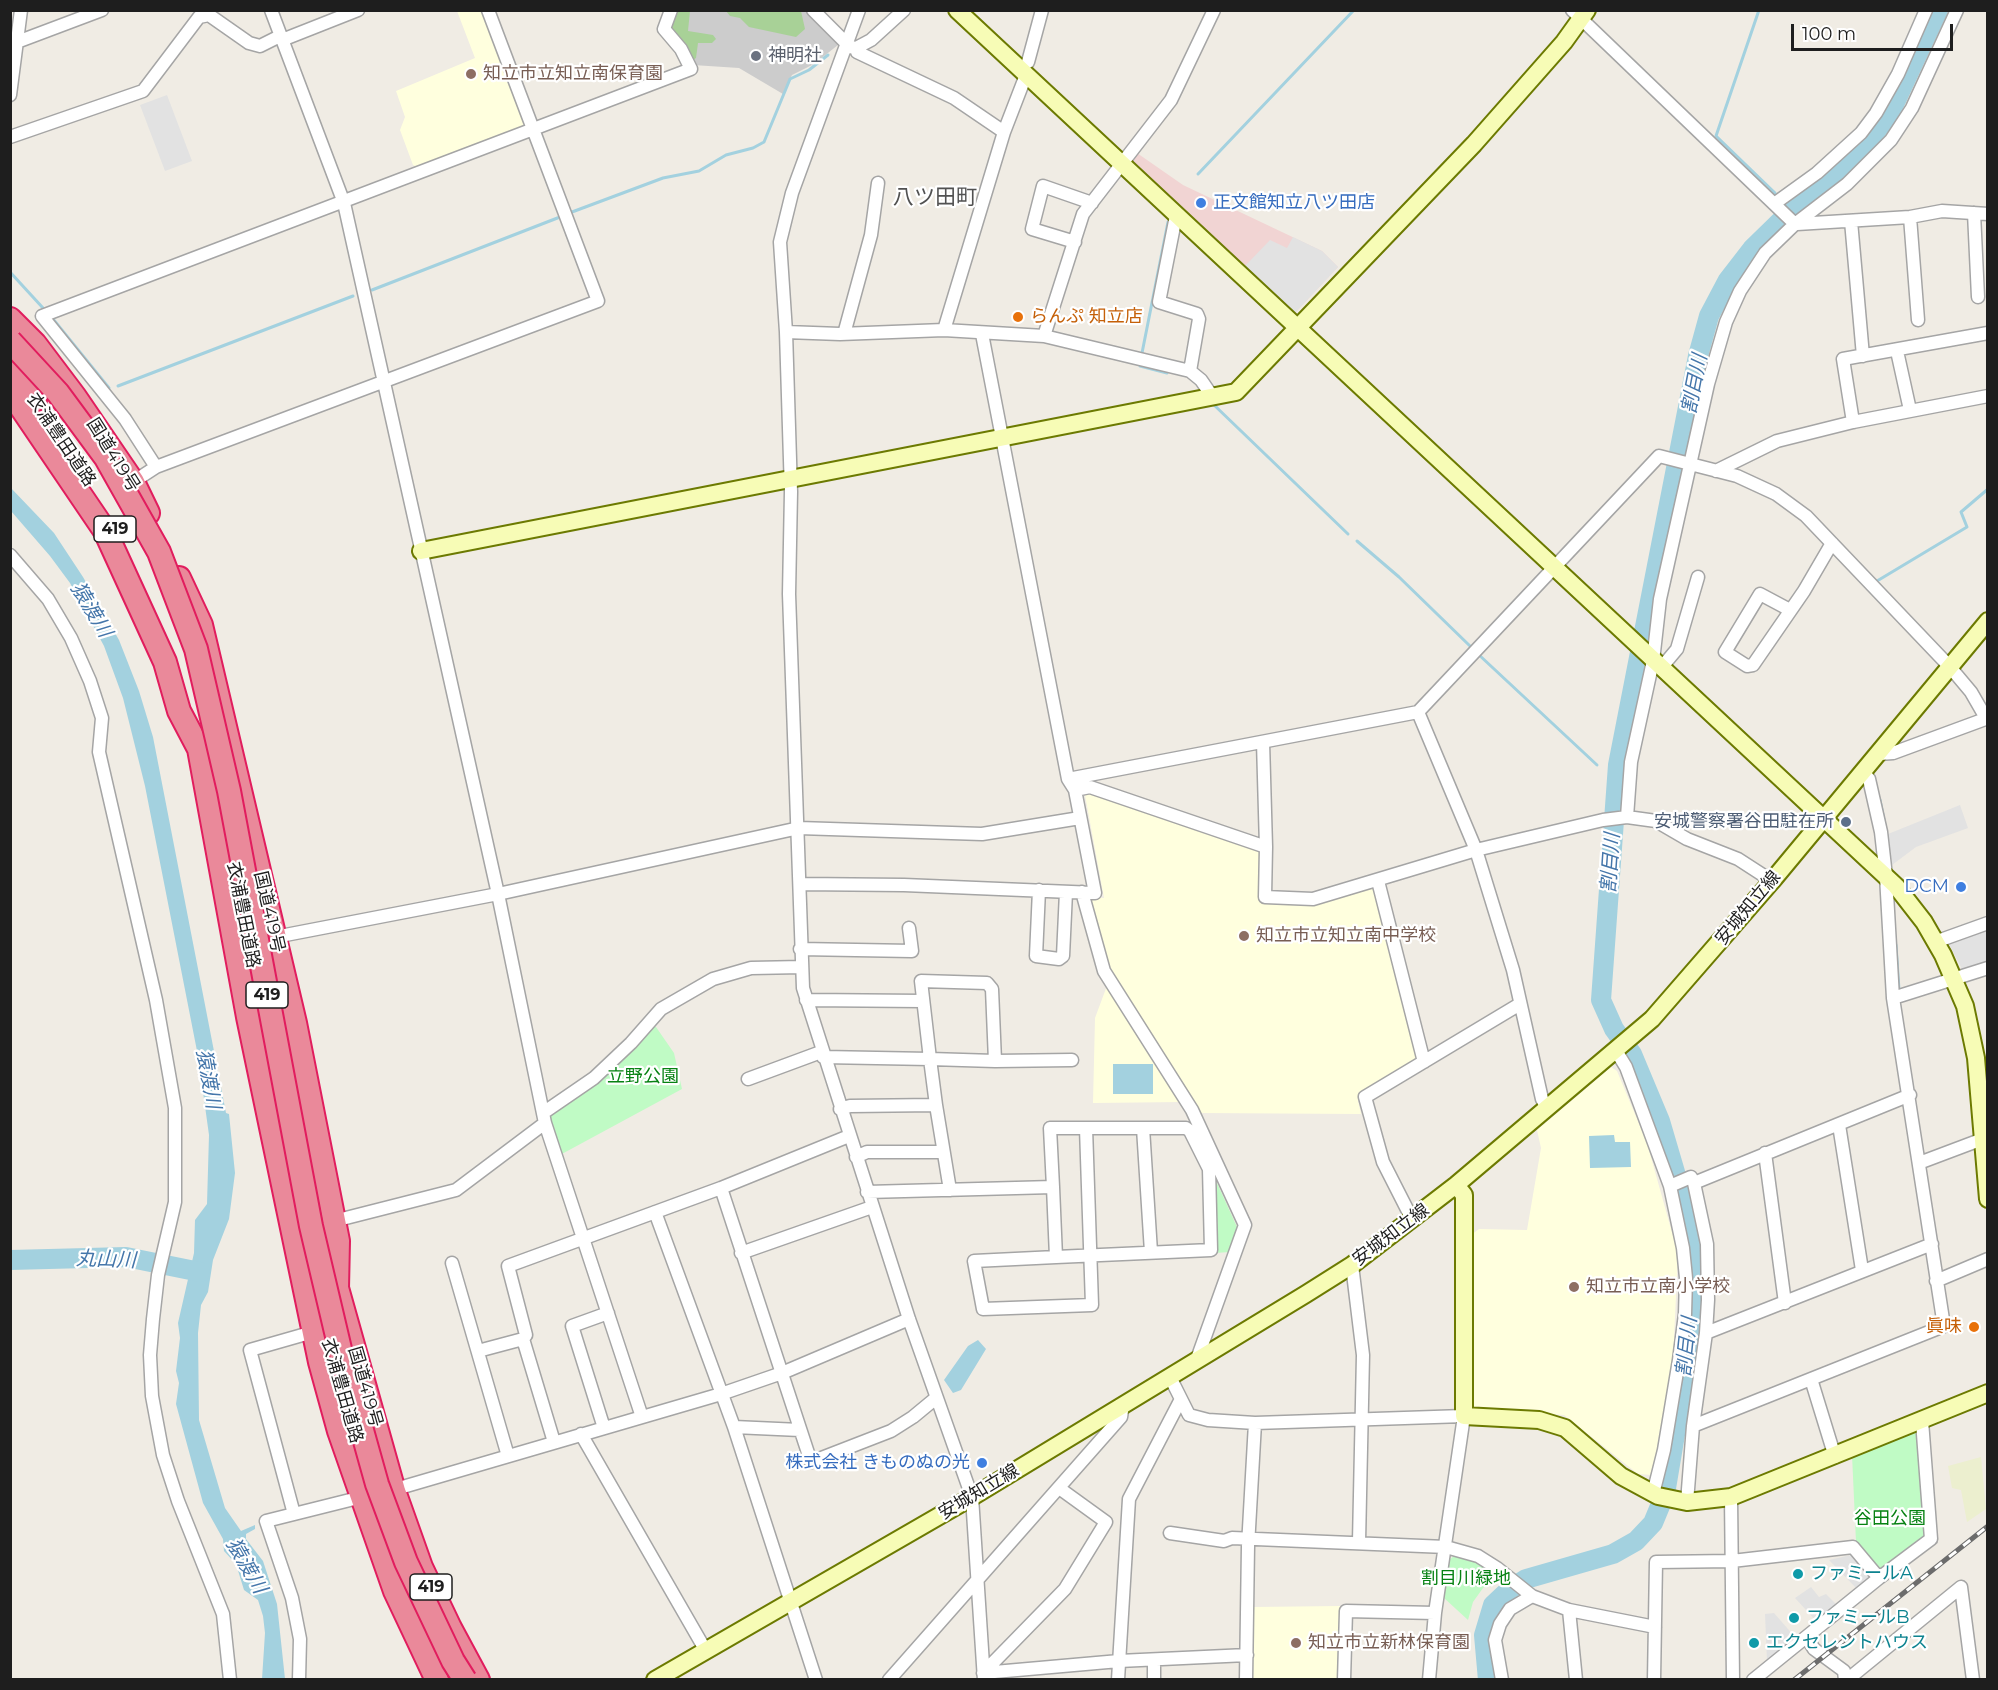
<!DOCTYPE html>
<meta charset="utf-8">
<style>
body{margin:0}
#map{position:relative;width:1998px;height:1690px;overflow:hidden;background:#f0ece4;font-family:Montserrat,sans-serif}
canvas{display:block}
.frame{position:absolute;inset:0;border:12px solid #1e1e1e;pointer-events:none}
.scale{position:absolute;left:1791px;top:24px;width:162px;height:27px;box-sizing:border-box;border:3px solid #1e1e1e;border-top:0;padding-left:8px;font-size:18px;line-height:21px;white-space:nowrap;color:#1e1e1e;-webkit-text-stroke:4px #fff;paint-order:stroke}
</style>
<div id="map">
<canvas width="1998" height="1690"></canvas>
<div class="frame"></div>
<div class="scale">100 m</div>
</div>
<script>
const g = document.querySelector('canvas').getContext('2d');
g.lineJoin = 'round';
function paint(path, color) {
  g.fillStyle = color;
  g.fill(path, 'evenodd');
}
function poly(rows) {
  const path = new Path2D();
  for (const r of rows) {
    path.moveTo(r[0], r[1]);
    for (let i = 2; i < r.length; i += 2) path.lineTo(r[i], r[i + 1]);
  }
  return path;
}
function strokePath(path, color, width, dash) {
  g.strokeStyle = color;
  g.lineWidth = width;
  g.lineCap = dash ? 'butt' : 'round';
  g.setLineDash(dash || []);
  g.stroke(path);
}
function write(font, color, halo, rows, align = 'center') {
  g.font = font + ' Montserrat,"Noto Sans JP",sans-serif';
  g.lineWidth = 4.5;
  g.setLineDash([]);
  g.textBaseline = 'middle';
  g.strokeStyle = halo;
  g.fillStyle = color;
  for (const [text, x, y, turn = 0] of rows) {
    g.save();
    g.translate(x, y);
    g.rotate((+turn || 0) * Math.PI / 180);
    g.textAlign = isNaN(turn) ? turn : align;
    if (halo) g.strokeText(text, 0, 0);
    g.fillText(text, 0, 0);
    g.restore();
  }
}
const commercial = poly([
 [1137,153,1183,185,1322,251,1338,267,1295,313,1132,160]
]);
const education = poly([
 [457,11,482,11,526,123,524,127,419,168,413,165,400,130,405,117,396,91,475,58],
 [1089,791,1258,849,1262,853,1260,903,1316,903,1376,885,1419,1060,1358,1101,1361,1114,1199,1113,1107,968,1089,897,1104,898,1085,795],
 [1108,983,1183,1102,1093,1103,1095,1018],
 [1611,1067,1617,1071,1647,1143,1678,1254,1673,1359,1652,1475,1638,1474,1564,1415,1471,1409,1471,1235,1479,1229,1527,1230,1541,1148,1537,1130],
 [1341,1606,1339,1679,1251,1680,1252,1607]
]);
const religious = poly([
 [675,11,809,11,839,41,838,45,814,64,792,75,783,94,739,68,693,65,668,28]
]);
const farmland = poly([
 [1981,1457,1986,1509,1967,1522,1961,1490,1952,1488,1948,1466]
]);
const forest = poly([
 [678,11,690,11,688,31,713,35,716,39,712,43,698,43,696,58,693,60,671,27],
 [726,11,801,11,805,29,796,37,749,27,740,18,730,16]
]);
const park = poly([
 [650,1027,656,1027,674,1053,682,1089,560,1155,546,1115],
 [1212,1172,1237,1227,1230,1252,1215,1253],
 [1912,1431,1919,1435,1926,1534,1883,1570,1877,1570,1856,1542,1852,1455],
 [1454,1556,1478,1561,1498,1576,1483,1588,1473,1602,1468,1620,1444,1598,1449,1560]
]);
const parking = poly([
 [167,95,192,161,165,171,140,105],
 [1293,237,1322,251,1338,267,1295,313,1245,266,1270,240,1287,248],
 [1960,805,1968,828,1916,847,1892,865,1888,834],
 [1987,927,1987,963,1963,971,1948,942],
 [1851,1555,1871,1575,1857,1589,1829,1560],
 [1811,1587,1819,1597,1826,1594,1838,1606,1817,1622,1795,1598],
 [1774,1613,1795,1637,1767,1662,1765,1614]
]);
const water = poly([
 [10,487,54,533,83,577,119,640,139,691,153,737,226,1113,229,1114,235,1173,229,1219,213,1260,208,1292,201,1305,198,1333,199,1420,225,1508,241,1531,255,1525,255,1529,246,1534,246,1539,263,1561,277,1604,285,1679,262,1679,265,1633,263,1616,258,1600,244,1590,236,1564,224,1551,223,1539,203,1503,176,1404,179,1383,176,1371,180,1338,178,1323,194,1253,195,1220,207,1204,209,1135,198,1056,145,786,123,698,104,646,70,583,50,556,11,511],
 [1113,1064,1153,1064,1153,1094,1113,1094],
 [1614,1135,1615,1142,1630,1142,1631,1167,1590,1168,1589,1136],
 [978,1340,986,1349,961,1390,953,1393,944,1380,968,1346]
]);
const stream = poly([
 [1759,10,1716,136,1775,193],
 [1198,174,1354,10],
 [1788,207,1792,210],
 [572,212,663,178,699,171,726,155,753,148,764,142,790,79,809,70,828,55],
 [10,272,43,308],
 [372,290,560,217],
 [53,319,109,388],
 [1142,353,1168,222],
 [1140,366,1167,373],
 [118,386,353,296],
 [1213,404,1348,534],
 [1357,541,1399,577,1470,646],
 [1877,581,1967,527,1961,512,1988,489],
 [1478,654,1597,765],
 [1611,766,1618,765],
 [1880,800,1885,825],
 [1896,945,1899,990]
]);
const river = poly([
 [10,1260,126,1257,200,1272],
 [1488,1680,1484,1635,1493,1605,1510,1589,1526,1579,1613,1554,1636,1541,1653,1523,1665,1494,1682,1393,1692,1309,1693,1257,1690,1223,1660,1121,1632,1054,1614,1029,1601,1000,1618,765,1698,356,1709,316,1728,280,1752,249,1792,210,1860,152,1890,113,1938,10]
]);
const street = poly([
 [271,10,344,203,498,894,545,1123,642,1417],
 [813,10,847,44],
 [859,10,792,193,780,242,786,332,791,492,789,594,803,988,909,1319,972,1497,984,1680],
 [1572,10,1795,224],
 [282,40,358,10],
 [17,42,102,10],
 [850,47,856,48,871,40,904,10],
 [856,48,857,52,954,98,1004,132],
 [1028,62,1042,10],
 [10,95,21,10],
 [10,137,143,91,199,17,209,15,249,43,260,46,280,36],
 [1774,204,1817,173,1861,133,1876,113,1898,74,1926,10],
 [1974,213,1978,297],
 [1176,216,1159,302,1197,314,1199,319,1190,371],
 [1910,217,1918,320],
 [1851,221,1863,356],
 [1797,224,1910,217,1942,211,1988,214],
 [1075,242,1032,229,1043,186,1092,203],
 [944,330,1004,132,1026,75],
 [786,332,840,334,944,330,1044,336,1083,214,1171,100,1214,10],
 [844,334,871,235,878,183],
 [1044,336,1190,371,1201,380,1212,396],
 [1897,351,1910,410],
 [1853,422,1843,359,1988,333],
 [156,467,125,419,42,316,691,69,681,49,664,29,671,10],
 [1716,471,1777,441,1853,422,1988,396],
 [133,482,156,467,598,301,488,10],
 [10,555,48,599,71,638,90,681,102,718,99,752,156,1000,175,1108,175,1202,158,1275,153,1319,150,1355,152,1396,163,1455,178,1501,223,1614,230,1680],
 [1790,610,1760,594,1725,652,1747,666,1753,665,1804,591,1832,543],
 [1661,668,1677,649,1698,577],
 [1418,712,1476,850,1513,970,1542,1099,1547,1108],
 [1263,742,1266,847],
 [1879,754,1893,753,1988,718],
 [1068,779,1418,712,1659,456,1737,476,1776,494,1806,516,1950,667,1971,692,1986,718],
 [1075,790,1090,787,1266,847,1265,897,1313,899,1476,850,1603,820,1627,817,1656,821,1687,839,1738,859,1772,881],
 [1627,817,1631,762,1653,661,1660,599,1708,384,1726,322,1740,291,1765,253,1795,224,1847,184,1891,140,1912,108,1957,10],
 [1378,881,1424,1062],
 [800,884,904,885,1095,893,1075,790,1068,779,982,334],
 [1039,890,1036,956,1059,959,1063,956,1066,892],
 [1082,892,1104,971,1192,1110,1245,1225,1197,1359],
 [275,937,498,894,799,828,982,834,1080,818],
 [1935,942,1988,923],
 [800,949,912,951,909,928],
 [1893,998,1988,968],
 [806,1000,923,1001],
 [1615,1049,1626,1067,1670,1186,1683,1248,1686,1278,1685,1314,1679,1360,1664,1450,1653,1494],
 [823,1057,930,1059,995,1061,992,989,987,983,921,981,930,1059,936,1105,950,1190],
 [995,1061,1072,1060],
 [748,1079,821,1052],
 [840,1109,850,1106,936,1105],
 [543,1113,594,1078,631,1043,661,1009,713,979,751,968,802,967],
 [1839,1125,1862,1270],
 [1143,1128,1151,1252],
 [1765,1153,1785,1303],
 [856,1157,867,1152,943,1152],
 [1919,1163,1988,1137],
 [1670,1186,1691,1177,1694,1183,1910,1095],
 [721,1188,811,1462,891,1431,913,1417,936,1398],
 [867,1192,1053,1187,1050,1128,1186,1128,1190,1131,1209,1169,1211,1250,1056,1257,1053,1187],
 [655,1212,734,1427,816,1680],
 [1412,1219,1383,1162,1365,1097,1520,1004],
 [334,1221,456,1190,545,1123],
 [741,1253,872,1207],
 [1056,1257,974,1261,983,1309,1092,1305,1086,1128],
 [452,1263,508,1456],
 [1352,1265,1363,1355,1359,1542],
 [1936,1281,1988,1259],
 [1706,1333,1932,1244],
 [478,1351,523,1339],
 [1170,1377,1189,1415,1208,1420,1255,1423,1464,1416,1435,1613,1429,1680],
 [1811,1379,1835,1457],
 [1693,1426,1944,1326,1893,998,1886,876,1881,832,1869,779,1863,772],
 [734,1427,800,1430],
 [604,1428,572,1326,608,1313],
 [581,1434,706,1651],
 [554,1442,523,1339,526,1335,508,1266,721,1188,849,1136],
 [389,1491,721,1394,782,1373,909,1319],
 [1731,1497,1733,1680],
 [1687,1502,1693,1426,1706,1333,1708,1300,1707,1244,1694,1183],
 [294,1514,250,1350,306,1334],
 [1170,1533,1224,1541,1232,1538,1446,1547,1478,1556,1497,1568,1532,1596,1569,1610,1655,1627],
 [1879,1578,1931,1539,1922,1421],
 [1569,1610,1576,1680],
 [1807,1638,1814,1649,1844,1671,1845,1680],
 [1154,1660,1154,1680],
 [983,1673,1119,1661,1247,1655],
 [983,1673,1065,1589,1106,1522,1059,1488],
 [299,1680,300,1639,292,1598,266,1521,366,1496],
 [889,1680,1121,1417,1123,1405],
 [1118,1680,1129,1499,1181,1399],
 [1246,1680,1248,1546,1255,1423],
 [1344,1680,1346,1611,1435,1613],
 [1502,1680,1495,1640,1500,1624,1510,1609,1532,1596],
 [1654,1680,1656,1562,1732,1561,1853,1547,1879,1578,1753,1680],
 [1847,1680,1961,1587,1973,1680]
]);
const secondary = poly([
 [957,10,1896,886,1924,922,1943,955,1965,1006,1976,1058,1988,1199],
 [421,551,1236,392,1474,144,1564,42,1587,10],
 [1456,1185,1464,1195,1464,1416,1539,1420,1565,1428,1621,1476,1658,1496,1687,1502,1731,1497,1988,1393],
 [655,1680,972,1497,1306,1294,1352,1265,1456,1185,1652,1019,1772,881,1988,621]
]);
const highway = poly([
 [10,319,35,344,75,397,133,482,148,513],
 [10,369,35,400],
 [10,391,105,531,165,662,179,711,199,749,248,1017,320,1362,339,1431,395,1591,437,1680],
 [179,578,201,625,295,1023,338,1241,337,1288,394,1491,421,1567,450,1628,478,1680]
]);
const rail = poly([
 [1794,1680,1988,1526]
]);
const highwayBridge = poly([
 [10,341,58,393,106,458,159,552,196,649,229,791,311,1226,344,1366,377,1484,406,1562,453,1661,465,1680]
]);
const markers = [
 [756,56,6,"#6b7280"],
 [471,74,6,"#8d6e63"],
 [1201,203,6,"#3f7fe0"],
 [1018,317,6,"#e8710a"],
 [1846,822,6,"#5c6f8a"],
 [1961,887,6,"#3f7fe0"],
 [1244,936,6,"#8d6e63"],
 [1574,1287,6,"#8d6e63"],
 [1974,1327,6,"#e8710a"],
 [982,1463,6,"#3f7fe0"],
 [1798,1574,6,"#0f9aa8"],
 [1794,1618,6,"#0f9aa8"],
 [1296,1643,6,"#8d6e63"],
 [1754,1643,6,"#0f9aa8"]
];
const shields = [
 [115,529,42],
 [267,995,42],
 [431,1587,42]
];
const shieldNames = [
 ["419",115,529],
 ["419",267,995],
 ["419",431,1587]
];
const worshipNames = [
 ["神明社",768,56]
];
const educationNames = [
 ["知立市立知立南保育園",483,74],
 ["知立市立知立南中学校",1256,936],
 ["知立市立南小学校",1586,1287],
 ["知立市立新林保育園",1308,1643]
];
const shopNames = [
 ["正文館知立八ツ田店",1213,203,"left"],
 ["DCM",1949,887],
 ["株式会社 きものぬの光",970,1463]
];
const foodNames = [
 ["らんぷ 知立店",1030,317],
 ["眞味",1962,1327,"right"]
];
const streetNames = [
 ["衣浦豊田道路",61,440,56],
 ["国道419号",113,455,58],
 ["安城知立線",1748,908,-50],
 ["国道419号",269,912,77],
 ["衣浦豊田道路",243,915,79],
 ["安城知立線",1391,1235,-37],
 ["国道419号",365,1387,74],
 ["衣浦豊田道路",342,1391,74],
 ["安城知立線",979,1492,-31]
];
const serviceNames = [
 ["安城警察署谷田駐在所",1834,822]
];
const parkNames = [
 ["立野公園",643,1077],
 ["谷田公園",1890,1519],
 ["割目川緑地",1466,1579]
];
const cultureNames = [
 ["ファミールA",1810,1574],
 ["ファミールB",1806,1618],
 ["エクセレントハウス",1766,1643]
];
const waterNames = [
 ["割目川",1695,384,-79],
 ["猿渡川",91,610,59],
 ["割目川",1611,863,-86],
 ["猿渡川",208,1079,80],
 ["丸山川",106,1260,2],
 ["割目川",1687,1347,-84],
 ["猿渡川",246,1566,60]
];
const quarterNames = [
 ["八ツ田町",935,198]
];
paint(commercial, '#f1d4d3');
paint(education, '#ffffde');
paint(religious, '#ccc');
paint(farmland, '#ecefcf');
paint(forest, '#a8d197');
paint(park, '#c0fbc5');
paint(parking, '#e2e2e2');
paint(water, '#a3d1df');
strokePath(stream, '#a3d1df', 3);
strokePath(river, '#a3d1df', 20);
strokePath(street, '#a5a5a5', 15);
strokePath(secondary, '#6c7a01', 20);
strokePath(highway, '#e11d5e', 26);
strokePath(street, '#fff', 12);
strokePath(secondary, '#f7fcb6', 16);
strokePath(highway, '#ea899a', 22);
strokePath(rail, '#6c6c6c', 5);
strokePath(rail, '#fff', 3, [9]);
strokePath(highwayBridge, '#e11d5e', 26, []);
strokePath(highwayBridge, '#ea899a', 22);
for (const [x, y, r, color] of markers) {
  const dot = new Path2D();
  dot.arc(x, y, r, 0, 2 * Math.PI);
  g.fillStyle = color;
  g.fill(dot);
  strokePath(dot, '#fff', 2);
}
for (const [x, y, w] of shields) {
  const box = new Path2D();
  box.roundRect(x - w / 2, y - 13, w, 26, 4.5);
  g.fillStyle = '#fff';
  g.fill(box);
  strokePath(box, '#1e1e1e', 1.5);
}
write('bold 16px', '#1e1e1e', null, shieldNames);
write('18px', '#5b616d', '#fff', worshipNames, 'left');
write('18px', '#785e54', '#fff', educationNames, 'left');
write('18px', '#366cbe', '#fff', shopNames, 'right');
write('18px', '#c56008', '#fff', foodNames, 'left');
write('18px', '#1e1e1e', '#fff', streetNames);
write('18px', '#4e5e75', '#fff', serviceNames, 'right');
write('18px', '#078213', '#fff', parkNames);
write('18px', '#0d838f', '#fff', cultureNames, 'left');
write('italic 20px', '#4476aa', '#fff', waterNames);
write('21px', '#515151', '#fff', quarterNames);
</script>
